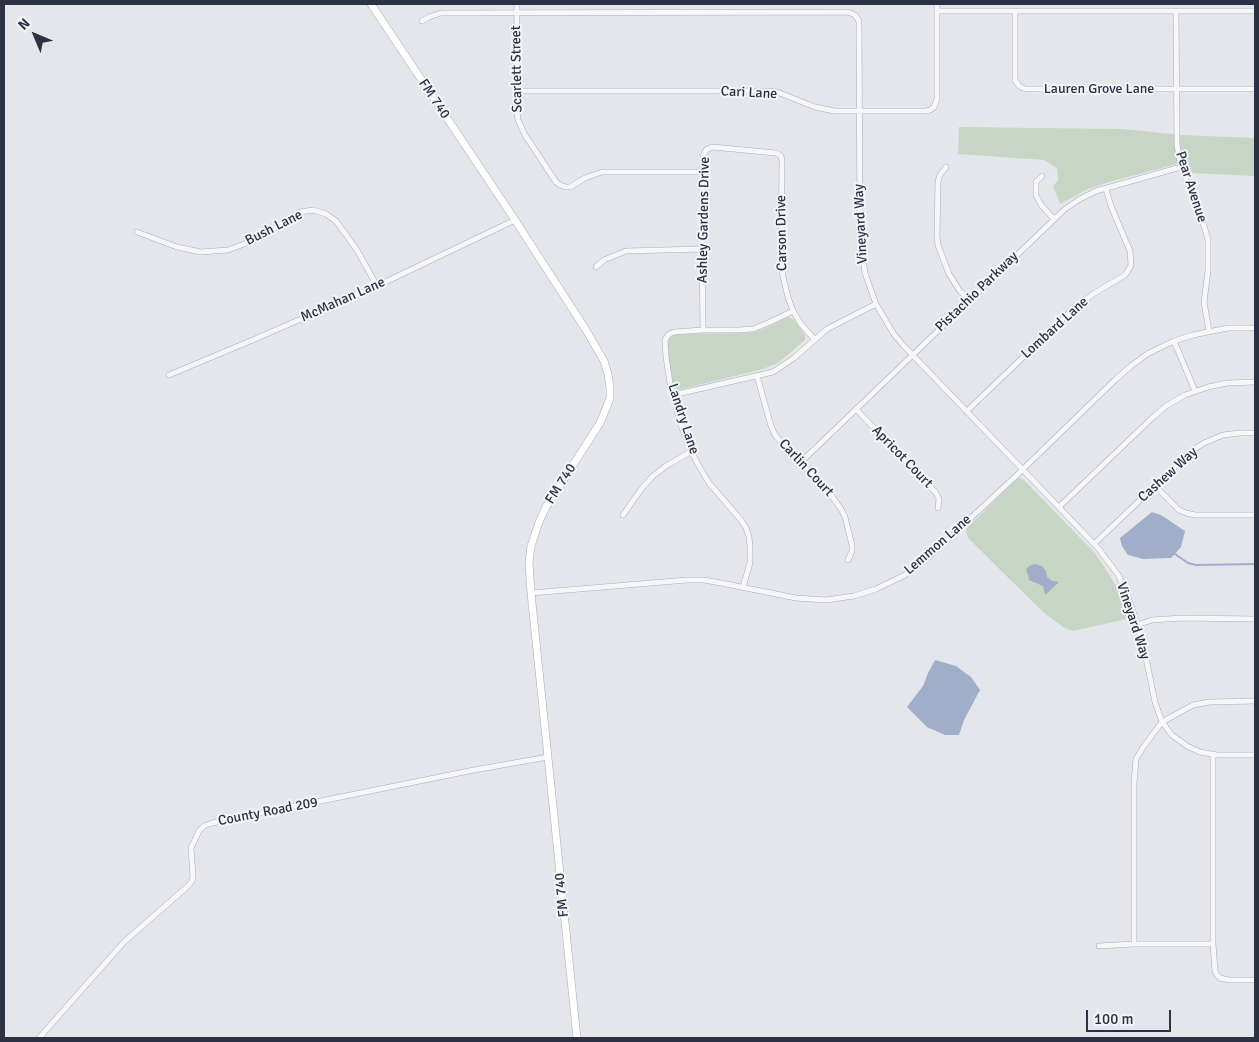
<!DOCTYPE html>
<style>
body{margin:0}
#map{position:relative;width:1259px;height:1042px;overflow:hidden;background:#e4e6ec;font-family:Signika,sans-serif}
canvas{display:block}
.frame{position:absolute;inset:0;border:5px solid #2c3144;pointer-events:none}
.north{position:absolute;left:10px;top:10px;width:50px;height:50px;-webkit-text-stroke:4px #f4f5f9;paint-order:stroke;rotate:315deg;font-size:14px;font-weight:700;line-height:20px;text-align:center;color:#2c3144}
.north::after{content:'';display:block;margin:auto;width:18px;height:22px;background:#2c3144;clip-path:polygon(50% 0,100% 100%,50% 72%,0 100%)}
.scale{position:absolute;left:1086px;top:1010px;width:85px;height:22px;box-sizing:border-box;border:2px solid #2c3144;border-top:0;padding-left:6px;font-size:15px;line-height:18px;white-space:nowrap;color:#2c3144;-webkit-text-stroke:4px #f4f5f9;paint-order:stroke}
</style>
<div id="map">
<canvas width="1259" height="1042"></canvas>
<div class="frame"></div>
<div class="north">N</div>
<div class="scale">100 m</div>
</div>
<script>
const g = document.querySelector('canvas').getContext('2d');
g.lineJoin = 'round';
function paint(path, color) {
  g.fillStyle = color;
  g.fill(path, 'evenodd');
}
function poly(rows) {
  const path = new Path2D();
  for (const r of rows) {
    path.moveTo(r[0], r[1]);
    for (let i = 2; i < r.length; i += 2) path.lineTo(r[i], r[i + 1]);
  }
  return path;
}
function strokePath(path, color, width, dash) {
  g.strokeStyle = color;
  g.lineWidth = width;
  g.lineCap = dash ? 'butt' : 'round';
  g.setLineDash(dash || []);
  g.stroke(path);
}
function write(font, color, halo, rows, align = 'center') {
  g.font = font + ' Signika,sans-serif';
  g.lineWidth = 4;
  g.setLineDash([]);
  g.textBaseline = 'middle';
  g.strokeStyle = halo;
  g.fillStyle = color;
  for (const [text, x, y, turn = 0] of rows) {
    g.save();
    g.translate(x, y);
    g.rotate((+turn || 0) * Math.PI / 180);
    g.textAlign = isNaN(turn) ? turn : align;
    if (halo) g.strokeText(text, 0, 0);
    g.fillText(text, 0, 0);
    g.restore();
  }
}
const green = poly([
 [959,127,1122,129,1182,135,1255,138,1255,176,1191,173,1184,162,1109,182,1088,189,1060,204,1053,186,1058,180,1057,168,1044,160,958,154],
 [788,317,793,319,805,335,805,340,790,353,778,363,763,369,686,388,677,390,674,388,670,371,668,345,669,338,672,335,676,334,743,333,755,332,766,328],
 [1018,478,1023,479,1095,553,1117,587,1130,616,1127,619,1073,631,1063,627,1043,612,968,538,966,532,967,528]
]);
const water = poly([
 [1152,512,1161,515,1185,531,1181,547,1171,558,1143,559,1128,555,1122,546,1120,538],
 [1035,564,1042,566,1046,571,1047,577,1052,581,1059,582,1045,595,1043,586,1029,580,1028,575,1026,570,1029,566],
 [935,660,956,666,971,677,980,690,964,720,959,735,945,735,927,727,907,707,923,686,928,673]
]);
const stream = poly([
 [1175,554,1188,563,1196,565,1255,564]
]);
const street = poly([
 [517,4,516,103,518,120,525,135,556,182,560,185,566,187,570,187,585,178,602,172,703,172],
 [937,11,1255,11],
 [1015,11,1015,80,1019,86,1023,88,1026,89,1255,89],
 [1176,11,1177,145,1181,167,1204,226,1208,240,1208,271,1204,302,1209,331],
 [422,21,429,17,441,13,848,12,855,15,859,21,860,237,865,273,876,304,893,333,903,345,1098,548,1119,576,1132,608,1144,648,1155,702,1162,722,1172,735,1187,746,1200,752,1217,755,1255,755],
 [516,91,768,91,777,92,815,107,834,111,926,111,930,110,934,107,937,99,937,4],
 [946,167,940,175,938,181,937,236,938,245,949,274,960,291,969,300],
 [1042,176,1036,182,1036,195,1041,205,1054,219],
 [137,232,177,247,201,252,228,250,260,238,300,212,313,210,326,214,336,221,357,250,377,286],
 [596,267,604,260,626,251,702,249],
 [703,330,702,249,703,156,706,150,712,147,776,153,781,156,782,160,781,257,783,277,788,297,793,311,801,324,814,339],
 [1174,341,1195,391],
 [169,375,255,339,377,286,515,220],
 [757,376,771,426,775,435,781,442,831,495,841,509,845,517,852,545,852,551,848,560],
 [673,395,773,372,794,358,827,329,876,304],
 [856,409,936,493,939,499,938,508],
 [967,411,1069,313,1093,294,1125,275,1128,271,1131,265,1130,251,1111,206,1106,189],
 [800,463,1065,209,1080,199,1096,191,1181,167],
 [1155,486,1179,510,1186,513,1195,515,1255,515],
 [1059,507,1151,419,1166,406,1185,395,1208,387,1227,383,1255,382],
 [623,515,642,488,653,476,666,466,692,451],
 [1094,544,1181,461,1196,448,1204,443,1223,435,1240,433,1255,433],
 [743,587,750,563,750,547,749,537,746,528,741,520,709,483,696,461,682,428,677,410,670,383,666,357,665,340,669,334,674,332,703,330,739,330,753,329,768,323,793,311],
 [531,593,687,580,704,580,721,583,796,598,826,600,854,596,876,589,905,575,930,556,1018,474,1115,380,1131,366,1147,354,1174,341,1193,335,1228,328,1255,328],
 [1137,625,1152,620,1182,618,1255,619],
 [1213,754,1213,944,1215,971,1217,975,1220,978,1229,980,1255,980],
 [1134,944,1134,783,1136,759,1144,746,1162,722,1193,705,1210,702,1255,701],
 [1099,946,1134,944,1213,944],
 [39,1038,124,942,188,886,192,881,193,876,191,848,199,831,204,826,212,823,474,770,548,757]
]);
const secondary = poly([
 [371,4,515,220,586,330,604,361,608,374,610,388,610,398,605,411,600,423,546,507,539,522,531,546,529,563,531,593,577,1038]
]);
const streetNames = [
 ["Scarlett Street",517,69,-91],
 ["Lauren Grove Lane",1099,89],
 ["Cari Lane",749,93,3],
 ["FM 740",434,99,56],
 ["Pear Avenue",1191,187,72],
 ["Ashley Gardens Drive",704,220,-89],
 ["Vineyard Way",861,224,-93],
 ["Bush Lane",274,228,-27],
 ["Carson Drive",782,233,-91],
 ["Pistachio Parkway",977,292,-44],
 ["McMahan Lane",343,300,-24],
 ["Lombard Lane",1055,328,-42],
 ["Landry Lane",683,419,72],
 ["Apricot Court",902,457,46],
 ["Carlin Court",806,468,47],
 ["Cashew Way",1168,475,-42],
 ["FM 740",561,484,-58],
 ["Lemmon Lane",938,545,-41],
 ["Vineyard Way",1133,621,72],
 ["County Road 209",268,812,-11],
 ["FM 740",562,895,-96]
];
paint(green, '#c7d5c5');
paint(water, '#a0aeca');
strokePath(stream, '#a0aeca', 2);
strokePath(street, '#a9acb6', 6);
strokePath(secondary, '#a9acb6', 8);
strokePath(street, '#f7f7fa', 5);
strokePath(secondary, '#fff', 7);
write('14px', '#2c3144', '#f4f5f9', streetNames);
</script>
